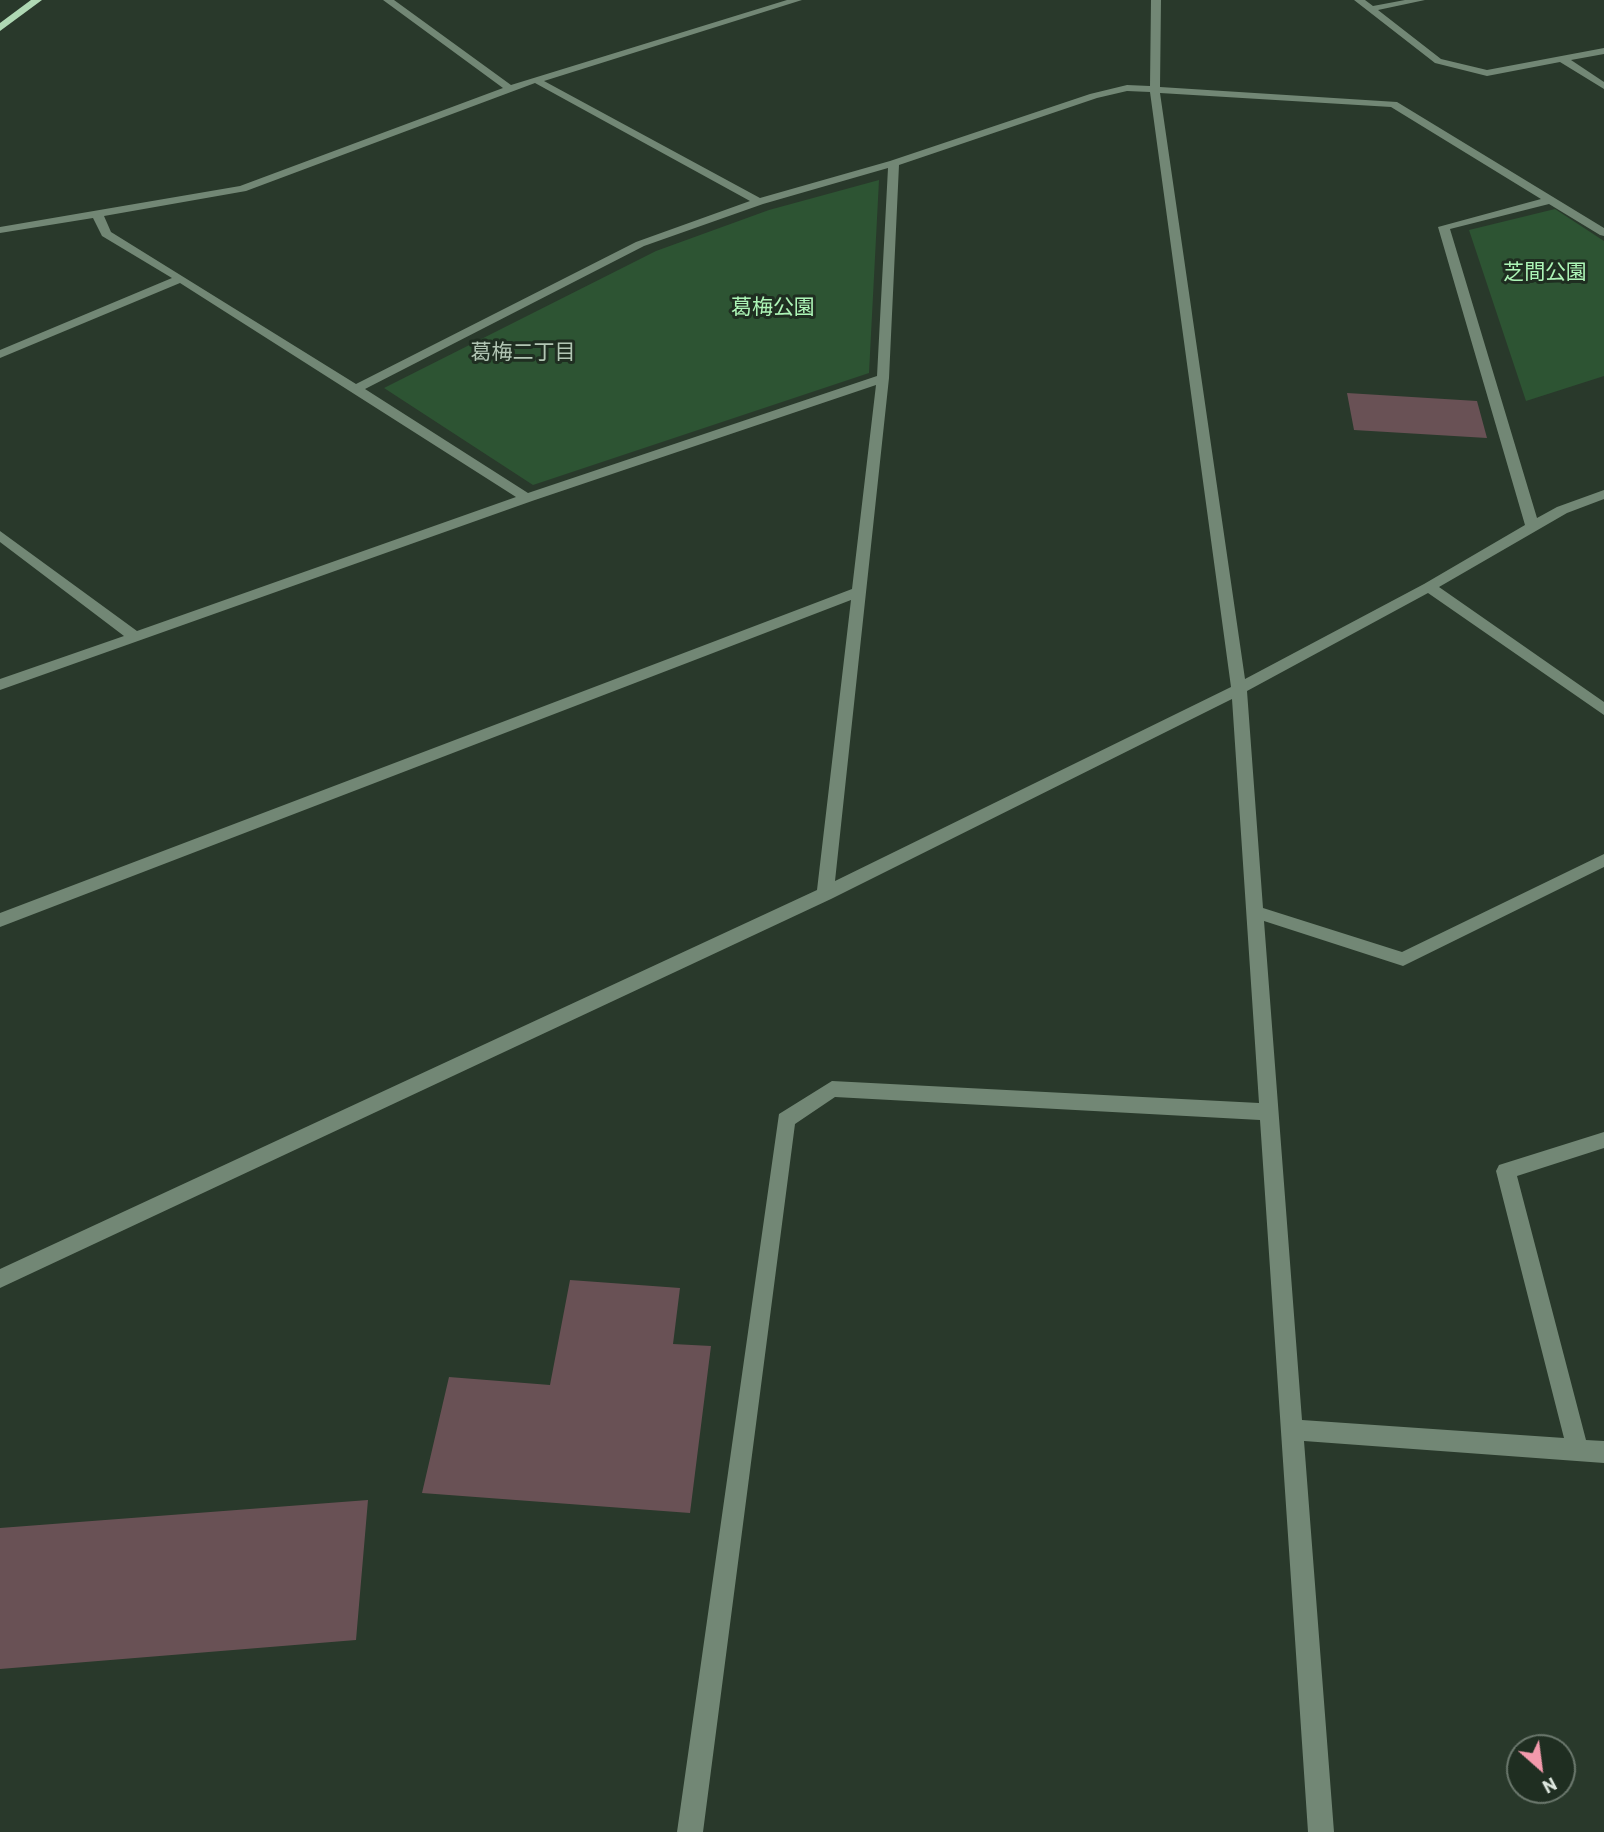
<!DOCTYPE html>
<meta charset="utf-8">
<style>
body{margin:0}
#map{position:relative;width:1604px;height:1832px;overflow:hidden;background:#29392b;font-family:Barlow,sans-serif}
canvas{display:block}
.north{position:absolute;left:1506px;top:1734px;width:70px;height:70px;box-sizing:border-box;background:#1f2e21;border:2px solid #6b786d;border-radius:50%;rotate:152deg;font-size:19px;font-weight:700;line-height:28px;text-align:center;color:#dde7de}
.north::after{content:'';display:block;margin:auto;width:24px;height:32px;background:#f39aac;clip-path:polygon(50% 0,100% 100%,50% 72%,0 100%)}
</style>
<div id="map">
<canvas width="1604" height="1832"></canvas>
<div class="north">N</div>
</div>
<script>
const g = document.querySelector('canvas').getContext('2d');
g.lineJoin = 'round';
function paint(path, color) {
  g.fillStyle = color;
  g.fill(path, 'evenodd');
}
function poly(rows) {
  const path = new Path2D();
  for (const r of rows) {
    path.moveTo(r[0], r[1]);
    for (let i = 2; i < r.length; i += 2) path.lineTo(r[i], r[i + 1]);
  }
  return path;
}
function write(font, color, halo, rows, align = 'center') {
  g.font = font + ' Barlow,"Noto Sans JP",sans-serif';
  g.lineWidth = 6;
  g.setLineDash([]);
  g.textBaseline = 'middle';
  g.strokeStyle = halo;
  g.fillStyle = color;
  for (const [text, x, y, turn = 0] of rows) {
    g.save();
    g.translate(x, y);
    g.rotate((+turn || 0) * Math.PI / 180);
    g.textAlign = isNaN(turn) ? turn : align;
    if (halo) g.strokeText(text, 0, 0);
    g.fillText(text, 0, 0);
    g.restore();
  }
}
const green = poly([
 [879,180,869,373,533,485,384,388,656,251,769,210],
 [1555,209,1604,241,1604,376,1526,401,1469,230]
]);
const building = poly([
 [1347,393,1477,401,1487,438,1354,430],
 [570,1280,680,1288,673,1344,711,1346,690,1513,422,1493,449,1377,550,1385],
 [368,1500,356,1640,0,1669,0,1528]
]);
const minor = poly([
 [383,0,394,0,511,85,787,0,802,0,544,81,760,198,890,161,1090,94,1127,85,1150,86,1151,0,1161,0,1160,87,1397,102,1604,228,1604,236,1600,235,1549,204,1450,229,1537,518,1557,507,1604,490,1604,499,1567,513,1439,587,1604,702,1604,715,1428,593,1247,691,1263,908,1402,952,1604,854,1604,867,1403,966,1264,921,1302,1420,1564,1438,1496,1171,1499,1165,1604,1132,1604,1148,1517,1176,1586,1440,1604,1441,1604,1463,1304,1441,1334,1832,1308,1832,1260,1120,835,1097,795,1124,703,1832,677,1832,779,1114,832,1081,1259,1103,1232,699,831,899,0,1288,0,1269,817,890,851,600,0,927,0,913,852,589,876,385,532,501,0,690,0,679,124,636,0,542,0,531,137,631,516,497,180,283,0,358,0,350,172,278,102,236,93,218,0,233,0,227,240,186,503,88,383,0],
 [535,83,750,201,636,242,356,384,111,232,104,216,246,191,535,83],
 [1127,91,1150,92,1231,687,835,881,889,378,899,165,1097,98,1127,91],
 [1160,93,1391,107,1541,199,1438,227,1525,525,1424,584,1245,679,1160,93],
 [888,168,877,376,528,493,365,389,644,246,763,204,888,168],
 [1354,0,1365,0,1373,6,1405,0,1425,0,1378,10,1441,59,1487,70,1604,48,1604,54,1571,60,1604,82,1604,89,1560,62,1487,76,1435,63,1354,0]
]);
const major = poly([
 [31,0,42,0,0,31,0,23,31,0]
]);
const farParknames = [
 ["芝間公園",1545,272],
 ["葛梅公園",773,307]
];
const farNeighbourhoodnames = [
 ["葛梅二丁目",523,352]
];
paint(green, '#2d5433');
paint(building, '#695155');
paint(minor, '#728775');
paint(major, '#afd9b4');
write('21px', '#adf5b7', '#1f2e21', farParknames);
write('21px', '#b2c6b4', '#1f2e21', farNeighbourhoodnames);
</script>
